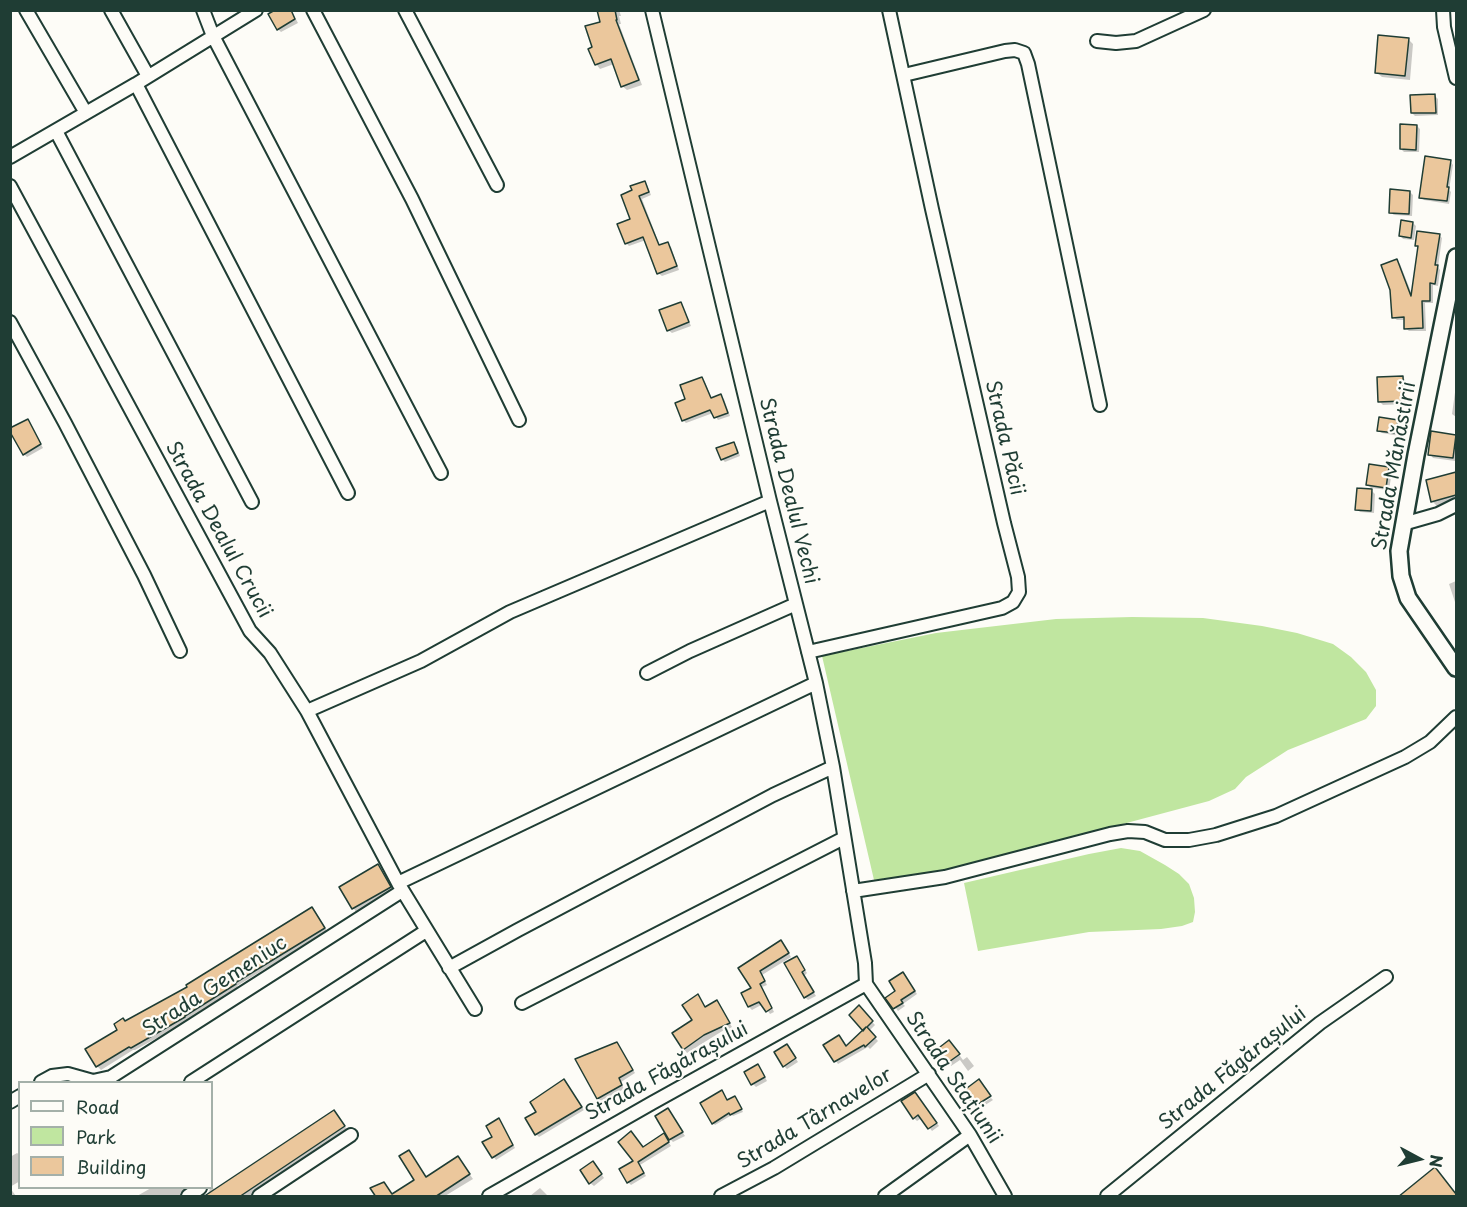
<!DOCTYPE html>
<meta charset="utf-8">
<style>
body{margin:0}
#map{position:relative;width:1467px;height:1207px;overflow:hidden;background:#fdfcf7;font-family:"Playpen Sans",sans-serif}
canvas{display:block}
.frame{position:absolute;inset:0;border:12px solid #1f3d34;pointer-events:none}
.legend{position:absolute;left:18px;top:1081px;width:195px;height:108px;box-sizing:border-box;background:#fdfcf7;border:2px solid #a4b0a9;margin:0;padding:8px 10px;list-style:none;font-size:18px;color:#1f3d34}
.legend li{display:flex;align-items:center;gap:12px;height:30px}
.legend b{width:30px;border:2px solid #a4b0a9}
.north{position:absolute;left:1389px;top:1129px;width:60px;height:60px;-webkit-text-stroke:4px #fdfcf7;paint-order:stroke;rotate:97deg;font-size:16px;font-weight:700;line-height:24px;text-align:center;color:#1f3d34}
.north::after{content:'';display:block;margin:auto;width:21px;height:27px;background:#1f3d34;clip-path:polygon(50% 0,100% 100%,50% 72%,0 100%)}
</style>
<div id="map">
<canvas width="1467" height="1207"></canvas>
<div class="frame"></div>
<ul class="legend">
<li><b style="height:8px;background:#fdfcf7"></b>Road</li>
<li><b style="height:16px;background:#c0e6a0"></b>Park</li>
<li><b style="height:16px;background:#ebc79c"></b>Building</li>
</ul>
<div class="north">N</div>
</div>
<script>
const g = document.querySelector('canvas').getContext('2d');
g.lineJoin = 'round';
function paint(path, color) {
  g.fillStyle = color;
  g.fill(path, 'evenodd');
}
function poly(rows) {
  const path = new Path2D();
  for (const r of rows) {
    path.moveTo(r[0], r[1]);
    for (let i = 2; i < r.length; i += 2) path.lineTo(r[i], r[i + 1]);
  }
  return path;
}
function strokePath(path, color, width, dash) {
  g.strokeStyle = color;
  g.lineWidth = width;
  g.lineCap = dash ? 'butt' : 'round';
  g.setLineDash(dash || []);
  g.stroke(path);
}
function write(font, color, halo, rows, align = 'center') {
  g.font = font + ' "Playpen Sans",sans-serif';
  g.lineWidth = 4.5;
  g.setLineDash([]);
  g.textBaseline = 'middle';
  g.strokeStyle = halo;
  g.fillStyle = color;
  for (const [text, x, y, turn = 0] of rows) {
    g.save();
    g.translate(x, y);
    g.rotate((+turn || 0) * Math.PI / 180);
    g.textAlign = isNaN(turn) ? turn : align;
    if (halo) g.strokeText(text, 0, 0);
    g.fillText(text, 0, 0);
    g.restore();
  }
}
const green = poly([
 [1132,617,1203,618,1262,626,1297,633,1333,644,1351,657,1366,672,1376,690,1376,706,1366,719,1288,750,1246,777,1235,789,1209,801,973,864,937,872,874,880,822,656,936,633,1056,619],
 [1121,848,1140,851,1165,865,1179,874,1189,884,1194,898,1195,912,1193,922,1182,926,1161,929,1089,932,978,951,964,883,1089,854]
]);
const shadow = poly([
 [291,10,298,23,281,32,278,29],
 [599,10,619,10,621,16,619,16,621,24,619,24,642,85,627,90,622,86,614,64,600,69,596,64,593,48,602,23],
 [1408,39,1413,44,1410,80,1382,77,1376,72],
 [1435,96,1438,99,1438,115,1415,116,1412,113],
 [1417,126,1420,129,1419,152,1404,152,1401,149],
 [1450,161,1453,165,1449,190,1451,192,1449,204,1424,200,1421,197],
 [644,182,647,185,651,195,642,199,660,246,667,244,671,247,679,270,662,276,658,273,646,240,629,246,626,243,632,220,634,191],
 [1410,192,1413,195,1412,216,1394,215,1390,212],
 [1413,223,1416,226,1414,240,1403,239,1400,235],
 [1439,235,1442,238,1438,267,1440,270,1438,286,1433,285,1433,303,1425,303,1426,331,1409,331,1405,328,1405,320,1397,320,1393,317,1397,261,1400,264,1413,297,1419,248,1416,245],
 [680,303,683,307,691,326,672,333,668,330],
 [1402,377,1406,381,1406,404,1383,405,1380,402],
 [702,378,705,382,712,399,720,396,724,399,730,416,718,420,713,413,686,423,683,420,687,400],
 [1456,385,1456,417,1452,414],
 [27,420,30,424,43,448,27,457,24,454],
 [1397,421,1400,424,1399,436,1382,433,1378,430],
 [1455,436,1456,438,1455,461,1433,458,1430,454],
 [734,443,737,447,740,456,725,462,722,459],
 [1389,468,1392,471,1389,490,1371,488,1368,485],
 [1456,474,1456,502,1437,506,1432,501,1427,481],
 [1372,491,1375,494,1374,513,1360,512,1357,509],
 [1456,581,1456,605,1449,584],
 [378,866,381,869,393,890,356,912,341,887],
 [312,908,327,931,237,986,238,987,187,1020,188,1021,135,1050,133,1050,101,1070,97,1066,87,1050,119,1030,125,1022,189,987],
 [784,945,791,957,762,975,767,985,762,987,774,1012,770,1014,763,1004,752,1010,749,1007,743,994,753,989,740,969],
 [797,958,807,973,804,976,816,996,808,1000,805,997],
 [906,977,917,994,903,1004,905,1006,898,1011,888,998,897,992],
 [698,996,706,1008,717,1002,732,1027,725,1031,724,1030,687,1053,684,1049,694,1021],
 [859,1008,875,1025,869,1031,878,1041,870,1049,868,1047,838,1064,825,1045,846,1048,865,1031],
 [617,1044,635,1073,621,1082,624,1089,601,1101,598,1098],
 [952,1045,963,1060,967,1057,974,1066,968,1071,960,1060,951,1066,938,1050],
 [790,1049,798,1062,787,1069,784,1066],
 [761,1069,767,1081,756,1087,753,1084],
 [566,1083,584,1110,539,1137,536,1134,538,1112],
 [918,1097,939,1126,932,1131,922,1118,917,1121,914,1118],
 [991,1098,993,1100,979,1109,977,1107],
 [737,1100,743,1112,733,1116,732,1115,715,1125,713,1123],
 [668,1110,685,1136,673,1142,670,1139],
 [334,1112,349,1132,252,1196,205,1196,209,1192,210,1188,212,1188,212,1186,215,1191],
 [501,1123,515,1148,496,1160,484,1143,494,1137],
 [664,1135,671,1146,640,1165,646,1176,631,1185,628,1182,636,1162,643,1148],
 [17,1153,20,1155,20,1181,10,1187,10,1157],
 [412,1156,427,1178,458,1158,473,1179,445,1196,378,1196,393,1195,416,1181],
 [596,1166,604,1178,594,1186,590,1183],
 [10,1188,16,1196,10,1196],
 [151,1188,200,1188,186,1196,137,1196],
 [540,1188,548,1196,530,1196]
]);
const building = poly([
 [275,10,291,10,295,19,277,30,268,14,275,10],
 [597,10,615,10,617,20,616,20,639,80,621,87,611,59,595,65,588,49,592,47,585,26,600,22,597,10],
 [1378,35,1409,38,1405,76,1375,73,1378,35],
 [1435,94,1436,113,1411,113,1410,95,1435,94],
 [1400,124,1417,125,1416,150,1400,149,1400,124],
 [1425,156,1451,160,1447,187,1449,187,1447,201,1419,198,1425,156],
 [645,181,649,192,639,196,659,245,668,242,677,266,657,274,643,237,625,244,617,224,630,219,621,195,632,190,630,186,645,181],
 [1390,189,1410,191,1409,214,1389,213,1390,189],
 [1401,220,1413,222,1411,238,1399,236,1401,220],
 [1417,231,1440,234,1435,265,1438,265,1435,284,1430,283,1430,301,1422,301,1423,328,1404,329,1404,317,1392,318,1390,290,1381,265,1397,259,1411,296,1418,246,1415,246,1417,231],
 [681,302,689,322,667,331,659,310,681,302],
 [1403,376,1404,401,1378,402,1377,377,1403,376],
 [702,377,711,398,721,394,728,413,714,418,710,410,682,421,675,403,685,399,680,385,702,377],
 [1379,417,1398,420,1396,433,1377,431,1379,417],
 [28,419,41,444,23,455,10,432,10,428,28,419],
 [1431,431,1456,435,1453,458,1428,455,1431,431],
 [734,442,738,453,721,460,716,448,734,442],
 [1369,464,1389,467,1386,488,1366,485,1369,464],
 [1456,472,1456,495,1431,502,1426,480,1456,472],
 [1357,488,1372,489,1371,511,1355,510,1357,488],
 [378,864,391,887,352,909,339,887,378,864],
 [312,907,325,928,235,983,236,984,185,1016,185,1017,131,1048,129,1047,96,1067,85,1049,117,1030,114,1024,123,1018,125,1021,187,987,186,985,312,907],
 [781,940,789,953,760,971,765,981,760,984,772,1008,766,1012,759,1002,748,1007,741,993,751,988,738,968,781,940],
 [797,956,805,970,802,972,814,992,804,998,784,963,797,956],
 [903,972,915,991,901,1000,903,1003,893,1009,885,998,895,991,889,981,903,972],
 [698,994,705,1007,717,1000,730,1023,704,1035,683,1050,672,1033,692,1020,682,1005,698,994],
 [859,1005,873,1021,867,1027,876,1037,865,1047,864,1045,834,1062,823,1045,839,1035,846,1046,866,1027,863,1031,849,1015,859,1005],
 [949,1040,960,1054,946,1064,936,1050,949,1040],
 [617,1042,633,1070,619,1078,622,1085,597,1099,575,1059,617,1042],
 [787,1044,796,1058,783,1067,774,1052,787,1044],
 [758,1064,765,1077,751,1085,744,1072,758,1064],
 [564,1079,582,1107,535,1135,525,1118,536,1112,530,1102,564,1079],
 [979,1079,991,1096,975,1106,963,1091,979,1079],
 [722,1090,727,1100,735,1096,742,1109,730,1115,729,1113,712,1124,700,1103,722,1090],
 [915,1092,937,1123,928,1129,918,1115,913,1119,901,1101,915,1092],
 [668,1108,683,1132,669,1140,655,1116,668,1108],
 [334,1110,345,1126,239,1197,203,1197,334,1110],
 [499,1118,513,1145,492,1158,482,1142,492,1137,486,1126,499,1118],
 [631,1131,643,1147,664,1133,669,1142,638,1162,644,1173,627,1183,619,1169,633,1161,618,1142,631,1131],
 [409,1150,426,1177,458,1156,470,1174,435,1197,376,1197,370,1188,384,1182,392,1194,414,1180,399,1156,409,1150],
 [593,1161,602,1174,589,1184,580,1170,593,1161],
 [1435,1167,1456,1194,1456,1197,1398,1197,1435,1167]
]);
const minor = poly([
 [26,10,86,113],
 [111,10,148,76],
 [203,10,213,36,441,473],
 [313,10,412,199,519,420],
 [405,10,497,185],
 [652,10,770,501,816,683,833,767,865,963,866,984],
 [1443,10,1444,27,1456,78],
 [1097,41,1116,43,1136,41,1204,10],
 [904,75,1005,51,1015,50,1024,53,1028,64,1100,405],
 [136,84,348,493],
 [56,131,252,502],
 [10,157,136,84,256,10],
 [10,186,250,631,270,653,307,711,398,883,475,1009],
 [10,322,65,423,144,575,180,651],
 [1403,524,1438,514,1456,505],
 [808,652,1002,608,1013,602,1019,592,1018,577,1004,523,932,209,889,10],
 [647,673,690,651,796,604],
 [307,711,421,661,510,612,770,501],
 [398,883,816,683],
 [853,891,945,877,1110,834,1128,831,1145,832,1165,840,1189,840,1216,835,1276,816,1405,757,1430,742,1456,717],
 [449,968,518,930,773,795,833,767],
 [866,984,970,1135,1005,1196],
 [522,1003,844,838],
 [41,1082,52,1076,68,1074,93,1081,111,1077,402,891],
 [191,1082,426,931],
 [10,1102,20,1096],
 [188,1196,200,1188],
 [259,1196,351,1135],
 [489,1196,652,1103,866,984],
 [721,1196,774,1168,929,1074],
 [885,1196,970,1135],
 [1107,1196,1320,1023,1386,977]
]);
const tertiary = poly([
 [1456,257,1416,455,1399,551,1401,576,1408,598,1456,668]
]);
const streetNames = [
 ["Strada Păcii",1004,438,77],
 ["Strada Mănăstirii",1395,466,-80],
 ["Strada Dealul Vechi",788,491,76],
 ["Strada Dealul Crucii",218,530,61],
 ["Strada Gemeniuc",215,987,-33],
 ["Strada Făgărașului",1233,1069,-39],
 ["Strada Făgărașului",667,1072,-29],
 ["Strada Stațiunii",953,1078,56],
 ["Strada Târnavelor",815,1119,-31]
];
paint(green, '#c0e6a0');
paint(shadow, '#0003');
paint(building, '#ebc79c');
strokePath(building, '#1f3d34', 1.5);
strokePath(minor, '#1f3d34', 16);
strokePath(tertiary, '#1f3d34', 20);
strokePath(minor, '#fdfcf7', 12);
strokePath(tertiary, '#fdfcf7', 15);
write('20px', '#1f3d34', '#fdfcf7', streetNames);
</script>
